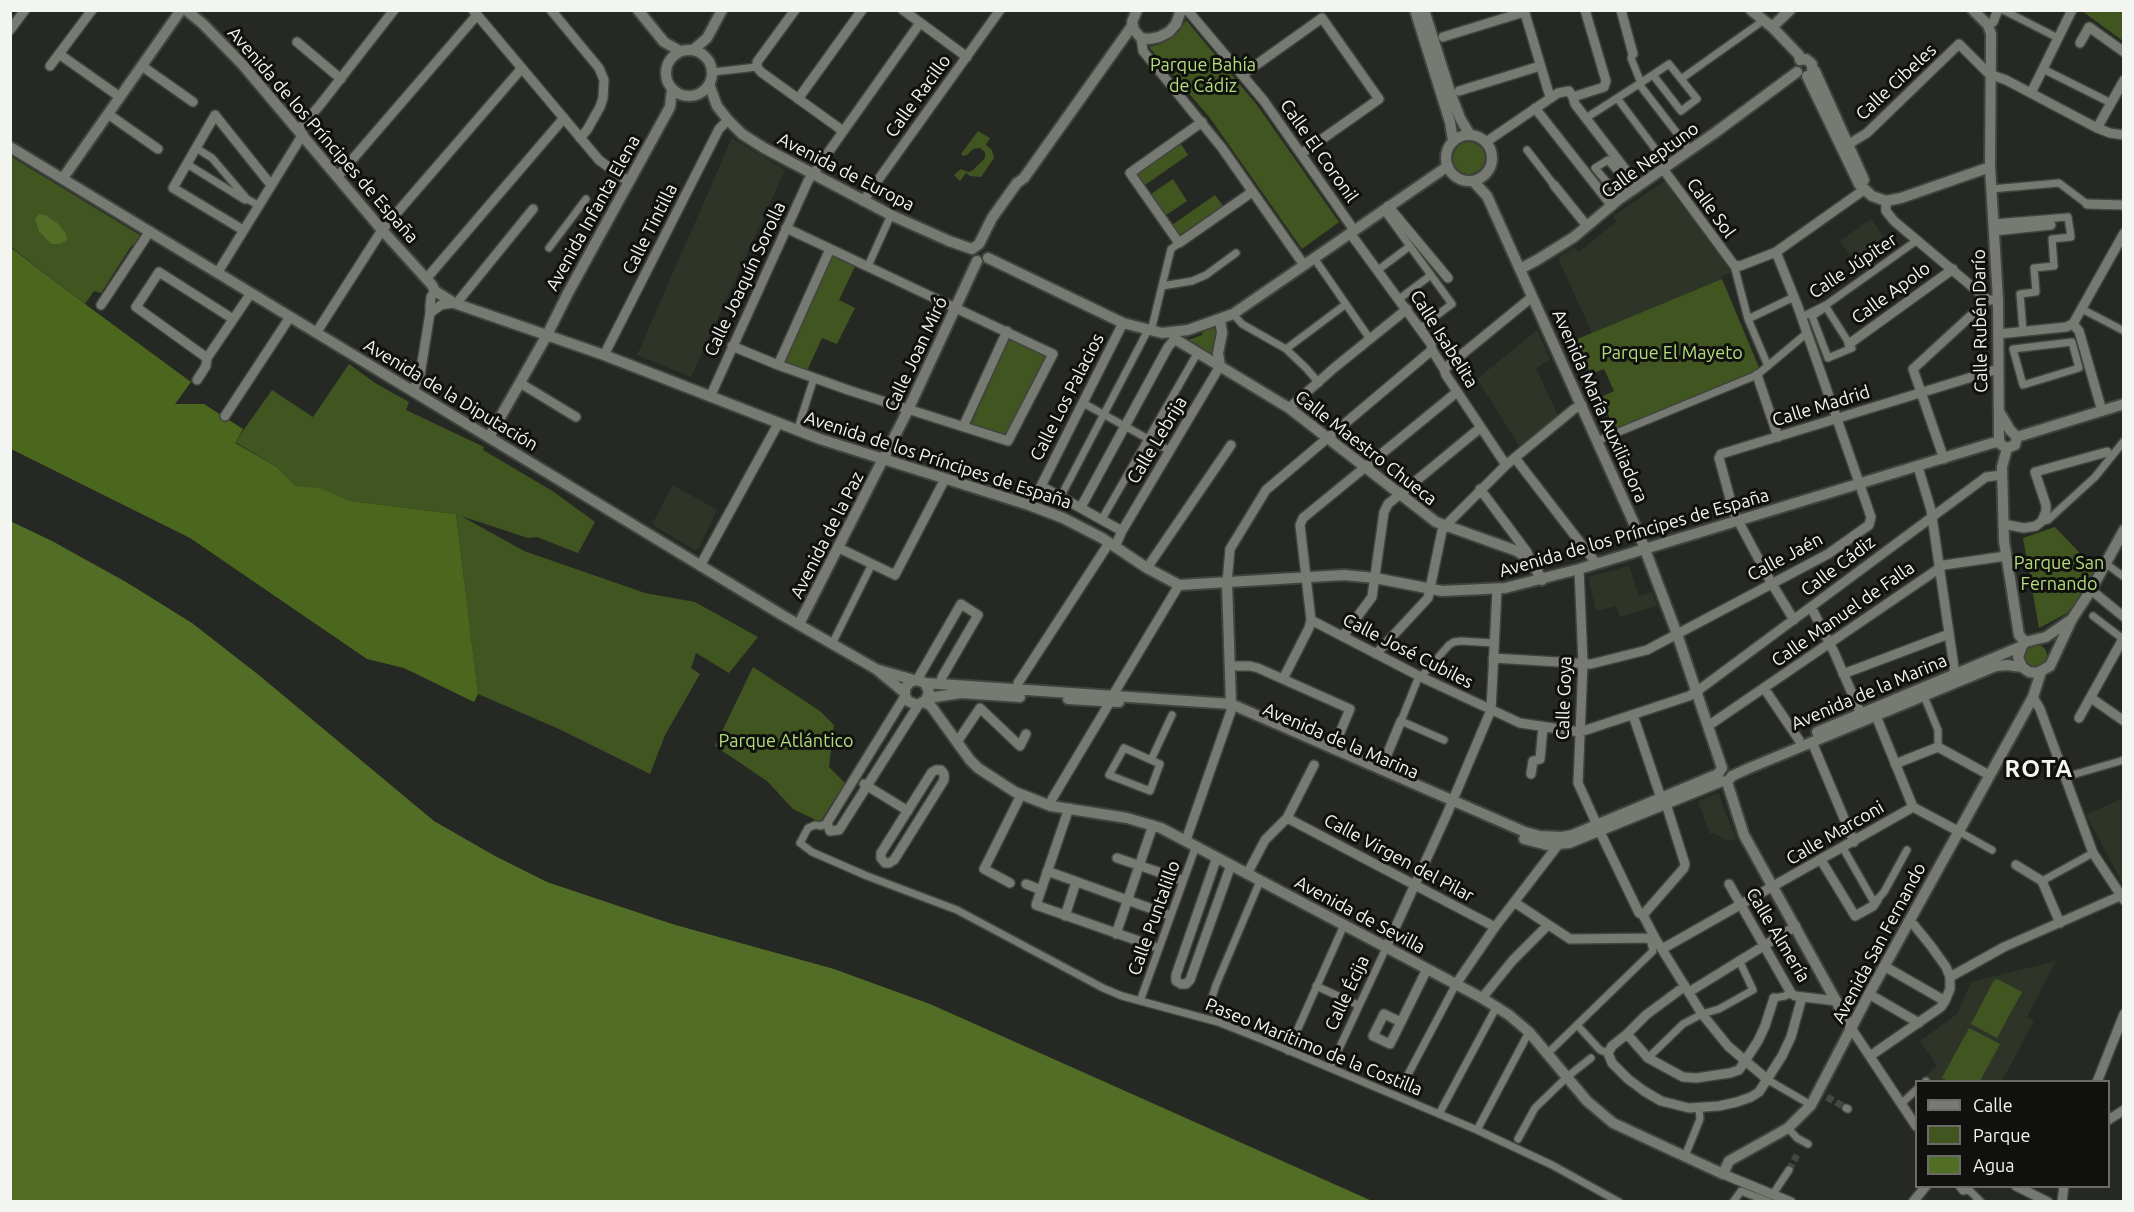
<!DOCTYPE html>
<meta charset="utf-8">
<style>
body{margin:0}
#map{position:relative;width:2134px;height:1212px;overflow:hidden;background:#262923;font-family:Ubuntu,sans-serif}
canvas{display:block}
.frame{position:absolute;inset:0;border:12px solid #f3f5f1;pointer-events:none}
.legend{position:absolute;left:1915px;top:1080px;width:195px;height:108px;box-sizing:border-box;background:#10110f;border:2px solid #6b6c69;margin:0;padding:8px 10px;list-style:none;font-size:18px;color:#f3f5f1}
.legend li{display:flex;align-items:center;gap:12px;height:30px}
.legend b{width:30px;border:2px solid #6b6c69}
</style>
<div id="map">
<canvas width="2134" height="1212"></canvas>
<div class="frame"></div>
<ul class="legend">
<li><b style="height:8px;background:#777a73"></b>Calle</li>
<li><b style="height:16px;background:#415521"></b>Parque</li>
<li><b style="height:16px;background:#526d25"></b>Agua</li>
</ul>
</div>
<script>
const g = document.querySelector('canvas').getContext('2d');
g.lineJoin = 'round';
function paint(path, color) {
  g.fillStyle = color;
  g.fill(path, 'evenodd');
}
function poly(rows) {
  const path = new Path2D();
  for (const r of rows) {
    if (r.length === 3) {
      path.moveTo(r[0] + r[2], r[1]);
      path.arc(r[0], r[1], r[2], 0, 2 * Math.PI);
      continue;
    }
    path.moveTo(r[0], r[1]);
    for (let i = 2; i < r.length; i += 2) path.lineTo(r[i], r[i + 1]);
  }
  return path;
}
function strokePath(path, color, width, dash) {
  g.strokeStyle = color;
  g.lineWidth = width;
  g.lineCap = dash ? 'butt' : 'round';
  g.setLineDash(dash || []);
  g.stroke(path);
}
function write(font, color, halo, rows, align = 'center') {
  g.font = font + ' Ubuntu,sans-serif';
  g.lineWidth = 6;
  g.setLineDash([]);
  g.textBaseline = 'middle';
  g.strokeStyle = halo;
  g.fillStyle = color;
  for (const [text, x, y, turn = 0] of rows) {
    g.save();
    g.translate(x, y);
    g.rotate((+turn || 0) * Math.PI / 180);
    g.textAlign = isNaN(turn) ? turn : align;
    if (halo) g.strokeText(text, 0, 0);
    g.fillText(text, 0, 0);
    g.restore();
  }
}
const built = poly([
 [732,138,785,170,691,377,637,355],
 [1665,181,1732,272,1721,276,1722,279,1592,333,1558,258,1574,247,1579,252,1616,222,1613,216],
 [1871,219,1892,249,1862,270,1840,241],
 [1537,330,1550,359,1536,368,1558,416,1520,447,1477,379],
 [673,485,717,510,699,548,694,550,652,524],
 [1629,566,1639,596,1652,592,1657,606,1620,617,1616,606,1596,611,1588,577],
 [1719,793,1725,812,1737,839,1727,841,1715,833,1710,834,1698,801],
 [2123,798,2123,884,2086,815],
 [2056,961,2027,1017,2034,1021,2002,1081,1929,1081,1925,1077,1937,1066,1920,1041,1957,1014,1971,982]
]);
const green = poly([
 [2082,11,2123,11,2123,41],
 [1186,20,1257,105,1339,222,1302,249,1210,118,1149,47,1160,44,1172,38,1180,30],
 [978,131,990,138,986,145,992,150,994,158,981,177,970,176,966,173,960,181,954,175,961,169,968,172,972,171,985,158,985,152,980,148,973,149,967,155,963,156,961,154],
 [1469,158,16],
 [1181,144,1188,155,1145,185,1137,174],
 [10,156,143,237,136,247,132,245,101,293,94,291,85,304,11,247],
 [1173,179,1187,201,1166,215,1151,194],
 [1215,195,1223,206,1180,235,1172,225],
 [832,255,855,266,839,300,855,308,837,344,822,338,807,371,783,362],
 [1722,279,1760,370,1615,431,1601,397,1614,391,1604,369,1591,374,1575,340],
 [1219,324,1216,361,1183,342,1202,335,1203,332],
 [1010,337,1048,356,1006,436,971,424],
 [349,364,375,383,409,402,406,410,484,447,483,450,554,492,595,522,578,553,537,537,528,538,461,516,524,551,645,593,695,602,758,637,729,673,696,653,691,668,700,674,665,735,650,774,559,729,478,694,456,514,350,501,320,489,295,486,277,467,235,442,272,390,313,417],
 [2055,527,2097,571,2082,598,2067,613,2039,628,2023,538],
 [2035,656,12],
 [753,667,820,711,834,725,829,767,845,783,820,822,793,809,767,781,715,746],
 [1997,979,2022,992,1997,1038,1971,1024,1994,980],
 [1969,1028,2000,1044,1980,1081,1948,1081,1942,1078]
]);
const forest = poly([
 [10,247,85,304,191,382,175,404,204,404,243,429,235,443,277,467,295,486,320,488,350,501,456,514,478,694,474,702,404,668,367,659,190,538,11,449]
]);
const water = poly([
 [39,214,45,215,57,223,66,234,67,240,60,244,51,244,39,231,35,219],
 [10,521,52,541,126,582,192,623,260,676,434,821,495,856,547,882,672,924,834,969,930,1004,1372,1201,11,1201]
]);
const pedestrianTunnel = poly([
 [1827,1097,1846,1108],
 [1789,1170,1797,1155]
]);
const pedestrian = poly([
 [2003,10,2058,38],
 [1633,54,1631,58,1641,83],
 [2043,69,2111,103],
 [713,72,757,67],
 [1681,79,1764,20],
 [1639,84,1690,150],
 [1617,98,1668,166],
 [1586,118,1639,84,1669,64,1697,99,1681,111,1653,75],
 [196,148,212,158,247,199],
 [1527,150,1554,185],
 [1608,160,1627,183,1616,193,1595,168,1608,160],
 [187,164,245,200,247,199,258,205],
 [1991,189,2059,183,2087,204],
 [1383,209,1452,304,1420,328],
 [1994,223,2068,217,2071,237,2052,239,2054,266,2034,268,2036,292,2020,294,2023,331],
 [549,248,586,199],
 [1314,258,1370,339],
 [1734,265,1748,319,1768,366],
 [868,266,891,215],
 [1378,270,1410,246],
 [1162,286,1192,281,1206,275,1236,253],
 [1399,299,1431,275],
 [1826,307,1852,348,1828,358,1812,316,1826,307],
 [2082,309,2124,331],
 [1233,314,1242,324,1286,349,1306,368,1319,383],
 [1806,315,1826,305,1916,241],
 [1748,319,1794,297],
 [1151,331,1171,249,1179,243],
 [2072,342,2079,368,2023,385,2013,349,2072,342],
 [1286,349,1346,304],
 [1083,403,1170,451],
 [797,431,814,378],
 [1597,441,1757,375,1807,333],
 [1061,496,1148,330],
 [1102,519,1198,352],
 [2042,521,2048,520,2095,477,2124,441],
 [2105,563,2124,577],
 [2093,616,2123,639],
 [832,644,872,564],
 [1419,676,1401,721,1444,740],
 [1421,677,1449,645,1454,642,1461,641,1494,643],
 [1924,696,1938,730,1938,747],
 [1124,748,1160,764,1150,791,1109,775,1124,748],
 [1151,760,1172,715],
 [2065,777,2124,760],
 [827,823,821,826,815,825,808,828,800,843,812,852,867,876,957,910,1103,988,1122,996,1218,1022,1266,1041,1477,1130,1552,1165,1619,1202],
 [1958,831,1992,850],
 [1843,848,1875,904],
 [2042,881,2093,853],
 [1877,900,1884,892,1907,850],
 [1316,986,1358,1005],
 [1774,998,1785,996,1791,993],
 [1140,1001,1196,846],
 [1218,1022,1221,1013,1209,1007,1216,985,1260,881],
 [1578,1026,1600,1050,1608,1053],
 [1288,1051,1344,925],
 [1548,1053,1653,951,1650,939],
 [1648,1058,1683,1024,1702,1014,1719,1009,1753,990,1739,960],
 [1330,1068,1386,948],
 [1768,1080,1811,1105],
 [1404,1082,1456,984],
 [1926,1082,1926,1081],
 [1901,1104,1916,1090],
 [1846,1108,1848,1109],
 [1439,1114,1497,1006],
 [1788,1128,1797,1138,1808,1144],
 [1477,1130,1529,1032],
 [1518,1139,1535,1108,1567,1077,1591,1058],
 [1685,1156,1700,1119,1699,1108],
 [1959,1186,1963,1191,1969,1190],
 [1965,1186,1981,1202],
 [1773,1194,1789,1170],
 [1733,1202,1741,1191,1769,1202]
]);
const minor = poly([
 [473,10,599,160,629,182],
 [551,10,599,68,604,80,603,98,600,107,587,130,580,138],
 [795,10,757,62,757,67,761,72,843,131],
 [903,10,967,57],
 [1185,10,1189,12,1264,101,1354,230],
 [1524,10,1550,97],
 [1621,10,1633,54],
 [1988,25,1993,22,1998,10],
 [10,30,25,10],
 [1443,37,1524,12],
 [1141,38,1143,51,1222,148,1304,265],
 [297,42,341,79],
 [2080,43,2089,27,2124,52],
 [59,54,120,97],
 [50,66,92,10],
 [142,66,193,102],
 [1242,75,1322,18,1379,99,1301,154],
 [1459,91,1540,66],
 [2031,93,2072,10],
 [1573,97,1604,87,1606,81,1585,10],
 [1573,97,1575,104,1638,186],
 [798,99,862,10],
 [1535,108,1612,206],
 [108,114,158,149],
 [1202,122,1130,173,1179,243,1252,192],
 [2097,128,2124,80],
 [299,129,320,105,394,10],
 [1486,142,1558,93,1569,91,1573,97],
 [1844,147,1867,133,1959,44,1989,74,2006,80,2097,128,2110,133,2124,135],
 [1663,169,1734,265,1740,266,1776,252,1865,189],
 [338,176,477,15],
 [1554,185,1587,226],
 [863,201,1000,10],
 [1886,201,1886,211,1894,221,1988,300,1993,300],
 [2087,204,2124,205],
 [1388,206,1448,278],
 [243,230,173,188,215,115,271,185],
 [1994,231,2051,225],
 [1350,233,1431,344,1432,350,1444,369,1446,375,1506,465],
 [218,272,303,134],
 [426,279,564,118],
 [460,299,533,209],
 [101,305,150,231],
 [430,313,441,305,454,303],
 [2073,324,2079,331,2102,411],
 [316,333,382,230,522,68],
 [1998,334,2066,327,2073,324,2124,233],
 [1849,344,1953,269],
 [732,346,778,365,851,391,1008,441,1053,354,786,228],
 [604,355,719,129,728,120],
 [207,358,136,307,159,272,233,319],
 [778,365,830,249],
 [1444,369,1532,297],
 [1757,375,1778,437],
 [197,380,206,366,207,358,251,293],
 [520,383,576,417],
 [413,390,420,375,430,313,430,306,431,297,435,291],
 [710,397,808,181,920,23],
 [1289,408,1334,368,1407,309],
 [225,416,290,317],
 [963,427,1007,331],
 [1515,458,1596,563],
 [1944,459,1913,369,1988,300],
 [1918,467,1931,510,1955,674],
 [1041,486,1123,323],
 [1480,489,1527,552,1531,561],
 [1029,505,1041,486,1122,531,1115,547],
 [1081,507,1168,347,1175,339],
 [2003,524,2024,528,2036,526,2042,521,2046,511,2046,505,2035,472,2107,452],
 [1122,531,1220,366],
 [839,548,895,575,945,479],
 [700,566,778,424],
 [1147,568,1231,445],
 [1579,569,1583,663,1578,783,1597,825],
 [1227,583,1230,549,1266,490,1432,350],
 [2091,590,2124,617],
 [1811,607,1834,652,1861,714],
 [1311,620,1421,677,1520,723,1580,732,1689,696,1696,692,1986,477,2002,475],
 [1794,620,1772,584,1734,513,1719,458,1721,454,1998,369],
 [1343,636,1372,597,1384,512,1388,504,1480,428],
 [1376,654,1428,598,1442,531,1446,525,1506,465,1574,409,1582,405],
 [1493,658,1591,664,1647,650,1828,554,1869,525,1871,517,1798,307,1776,252],
 [1230,666,1250,666,1258,668,1350,709,1333,749],
 [1843,674,1949,634],
 [1283,679,1309,628,1311,620,1300,525,1303,518,1457,392],
 [917,680,961,604,978,615,942,677,941,684],
 [1764,688,1799,740],
 [1018,689,1018,683,1109,543],
 [1113,695,1179,585],
 [905,696,827,823,830,831,839,830,919,704],
 [2033,697,2040,709,2093,853,2124,900],
 [2091,698,2124,721],
 [1633,715,1661,798],
 [1876,716,1913,807,1958,831],
 [2079,718,2124,637],
 [1708,726,1944,565,2006,556],
 [957,742,980,708,1020,746,1026,734],
 [1812,742,1854,842],
 [1895,764,1938,747,1989,775],
 [1381,769,1401,721],
 [936,770,941,770,944,774,944,780,894,860,889,863,885,863,881,858,881,853,932,772,936,770],
 [1531,774,1533,761,1540,759,1543,727],
 [864,784,908,811],
 [1051,806,1052,799,1110,702],
 [1069,808,1036,905,1153,946],
 [1287,818,1495,927],
 [1600,832,1639,913,1643,915,1655,938,1702,1014,1728,1046,1768,1080],
 [1186,840,1231,711,1231,704],
 [1217,857,1176,975,1176,981,1181,984,1186,984,1190,980,1231,865],
 [1117,858,1179,879],
 [1821,860,1855,916,1873,906,1877,900],
 [2016,865,2042,881,2060,923],
 [1047,871,1166,914],
 [1247,874,1265,840,1287,818,1314,765],
 [1010,883,984,869,1021,795],
 [1026,884,1041,890],
 [1729,884,1791,993,1795,996,1837,1001],
 [1514,902,1570,939,1655,938],
 [1643,915,1684,868,1685,864,1666,804],
 [1065,916,1076,882],
 [1116,934,1153,825],
 [1386,948,1447,814,1491,710,1497,590],
 [1662,949,1913,807],
 [1884,966,1945,1001],
 [1950,977,2004,947,2120,896],
 [1456,984,1495,927,1558,845],
 [1685,986,1646,1015,1627,1034,1612,1046,1608,1053,1612,1063,1628,1079,1644,1091,1661,1101,1689,1108,1719,1106,1737,1102,1751,1097,1759,1092,1782,1056,1791,1037,1802,997],
 [1689,992,1796,926],
 [1869,994,1919,1023],
 [1482,998,1513,960,1548,925],
 [1401,1022,1384,1014,1373,1036,1390,1044,1401,1022,1427,969],
 [1851,1028,1916,1126],
 [1627,1034,1648,1058,1683,1077,1696,1078,1730,1073,1739,1070,1758,1041,1765,1026,1774,998],
 [1870,1056,1941,1007,1945,1001,1950,989,1950,977,1946,967,1931,946,1914,925,1908,922],
 [2097,1082,2124,1014],
 [2108,1120,2124,1110],
 [1723,1174,1791,1202],
 [2016,1186,2048,1202],
 [1913,1202,1926,1186],
 [2062,1202,2064,1186]
]);
const tertiary = poly([
 [186,10,203,24,242,64,382,230,432,285,435,291,454,303,604,355,820,439,1029,505,1063,518,1102,538,1147,568,1179,585,1344,575,1375,578,1442,591,1505,588,1579,569,1999,441],
 [638,10,664,42,680,51],
 [1137,10,1132,22,1134,30,1141,38,1149,39,1159,37,1169,32,1176,24,1181,10],
 [1415,10,1450,122,1453,141],
 [1424,10,1450,92,1460,118,1470,135],
 [1751,10,1772,27,1799,55,1800,60],
 [1973,10,1988,25,1991,34,1990,167,1998,300,1999,439,2000,444,2007,448],
 [1772,27,1790,10],
 [689,73,23],
 [693,50,707,38,722,10],
 [1800,60,1806,59,1812,64,1812,69,1815,71,1864,180],
 [1807,76,1859,184,1872,196,1886,201,1901,198,1990,167],
 [709,84,717,106,728,120,742,134,764,148,891,215,949,241,972,249],
 [1469,158,23],
 [10,147,782,615,876,669,905,693],
 [63,178,181,10],
 [1473,181,1487,196,1641,539,1677,634,1722,768],
 [972,249,979,244,992,218,1017,183,1024,178,1132,26],
 [988,258,1123,323,1162,333,1188,330,1233,314,1448,166],
 [1520,269,1537,260,1574,237,1618,200,1716,132,1797,72],
 [1220,320,1222,333,1218,353,1220,366],
 [1173,333,1175,339,1289,408,1436,522,1517,551,1531,561,1542,580],
 [2000,413,2010,430,2017,437,2015,445,2007,448],
 [489,437,547,335,568,293,670,107,672,89],
 [2017,437,2124,404],
 [2007,448,2002,467,2004,541,2019,635,2025,642],
 [1227,583,1231,704],
 [2072,619,2046,637,2025,642,2022,646,2018,657,2022,667,2029,672,2037,673,2050,666,2072,619,2091,590,2124,530],
 [799,624,908,410,977,261],
 [879,670,914,680],
 [925,683,929,692,926,700,917,705,908,701,905,696,905,688,910,682,917,680,925,683,1231,704,1525,832,1540,836,1562,837,1572,835,1718,774,1722,768],
 [928,698,961,693,1020,697],
 [1068,699,1119,702],
 [924,702,931,706,970,760,978,768,1015,792,1051,806,1127,818,1161,828,1482,998,1509,1015,1529,1032,1587,1101,1613,1123,1723,1174,1729,1161,1788,1128,1811,1105,1869,994,2033,697,2041,672],
 [1817,732,2022,646],
 [1727,782,1732,776,1747,769,1996,666,2007,665,2022,667],
 [1727,782,1744,835,1851,1028],
 [1524,839,1547,845,1569,843,1722,781]
]);
const parkNames = [
 ["Parque Bahía",1203,65],
 ["de Cádiz",1203,86],
 ["Parque El Mayeto",1672,353],
 ["Parque San",2059,563],
 ["Fernando",2059,584],
 ["Parque Atlántico",786,741]
];
const streetNames = [
 ["Calle Cibeles",1896,82,-43],
 ["Calle Racillo",918,96,-54],
 ["Avenida de los Príncipes de España",323,135,49],
 ["Calle El Coronil",1319,151,55],
 ["Calle Neptuno",1650,160,-36],
 ["Avenida de Europa",846,172,27],
 ["Calle Sol",1711,208,54],
 ["Avenida Infanta Elena",593,213,-61],
 ["Calle Tintilla",650,229,-63],
 ["Calle Júpiter",1853,266,-34],
 ["Calle Joaquín Sorolla",745,279,-65],
 ["Calle Apolo",1891,293,-36],
 ["Calle Rubén Darío",1980,321,-91],
 ["Calle Isabelita",1444,339,58],
 ["Calle Joan Miró",916,354,-65],
 ["Avenida de la Diputación",451,395,31],
 ["Calle Los Palacios",1067,397,-63],
 ["Avenida María Auxiliadora",1600,406,66],
 ["Calle Madrid",1821,406,-17],
 ["Calle Lebrija",1157,440,-59],
 ["Calle Maestro Chueca",1366,448,38],
 ["Avenida de los Príncipes de España",938,460,18],
 ["Avenida de los Príncipes de España",1634,533,-16],
 ["Avenida de la Paz",827,535,-63],
 ["Calle Jaén",1785,557,-28],
 ["Calle Cádiz",1838,566,-37],
 ["Calle Manuel de Falla",1843,614,-35],
 ["Calle José Cubiles",1408,651,27],
 ["Avenida de la Marina",1869,692,-23],
 ["Calle Goya",1564,698,-88],
 ["Avenida de la Marina",1341,741,23],
 ["Calle Marconi",1835,833,-30],
 ["Calle Virgen del Pilar",1399,858,28],
 ["Avenida de Sevilla",1360,915,28],
 ["Calle Puntalillo",1154,918,-70],
 ["Calle Almería",1778,935,59],
 ["Avenida San Fernando",1879,943,-62],
 ["Calle Écija",1347,993,-65],
 ["Paseo Marítimo de la Costilla",1314,1047,22]
];
const districtNames = [
 ["ROTA",2039,769]
];
paint(built, '#2f3428');
paint(green, '#415521');
paint(forest, '#4b661d');
paint(water, '#526d25');
strokePath(pedestrianTunnel, '#454842', 7, [7, 3.5]);
strokePath(pedestrian, '#41443e', 10);
strokePath(minor, '#41443e', 12);
strokePath(tertiary, '#41443e', 14);
strokePath(pedestrian, '#777a73', 7);
strokePath(minor, '#777a73', 9);
strokePath(tertiary, '#777a73', 10);
write('18px', '#b6de7b', '#10110f', parkNames);
write('18px', '#f3f5f1', '#10110f', streetNames);
g.letterSpacing = '1.5px';
write('bold 24px', '#f3f5f1', '#10110f', districtNames);
g.letterSpacing = '0px';
</script>
